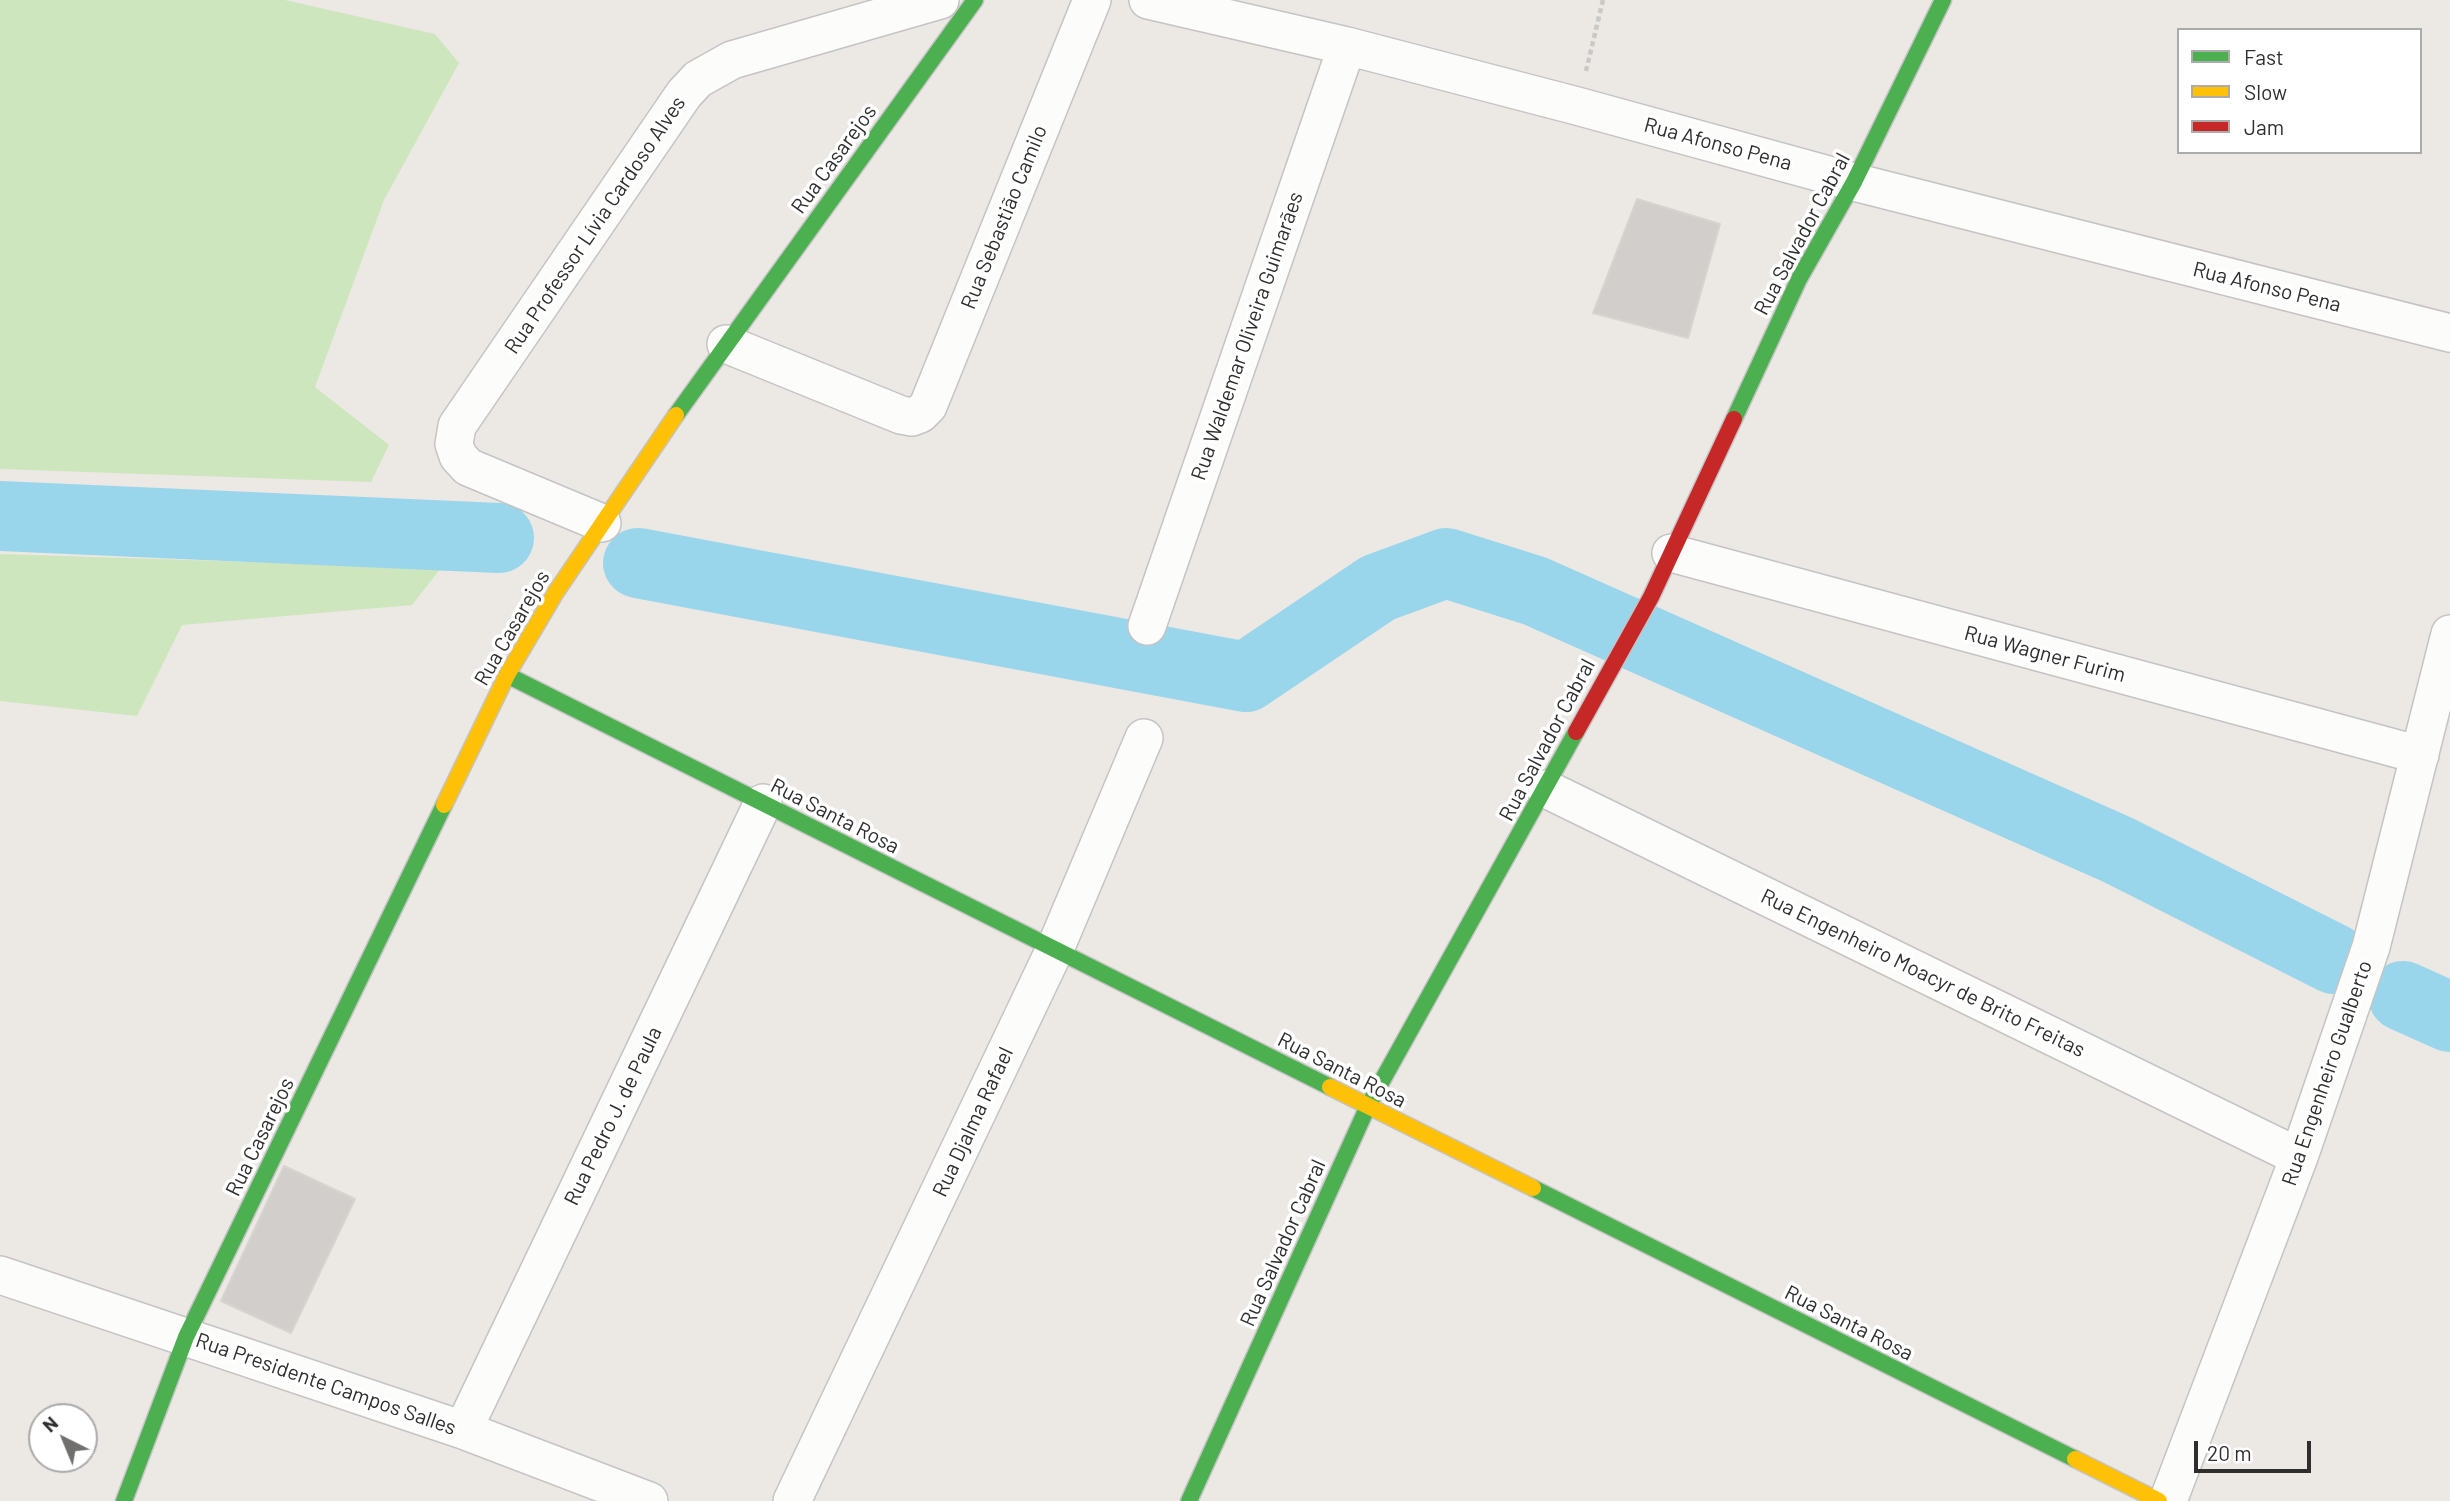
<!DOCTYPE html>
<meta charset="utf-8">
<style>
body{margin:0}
#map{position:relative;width:2450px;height:1501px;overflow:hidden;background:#ece8e4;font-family:Barlow,sans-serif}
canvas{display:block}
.legend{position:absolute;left:2177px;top:28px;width:245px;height:126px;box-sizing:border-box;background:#fff;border:2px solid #ababab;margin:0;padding:9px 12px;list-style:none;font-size:21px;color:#2e2e2e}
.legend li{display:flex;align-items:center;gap:14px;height:35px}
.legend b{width:35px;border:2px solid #ababab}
.north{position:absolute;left:28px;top:1403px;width:70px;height:70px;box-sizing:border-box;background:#fff;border:2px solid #ababab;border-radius:50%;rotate:317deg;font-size:19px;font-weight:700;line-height:28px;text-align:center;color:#2e2e2e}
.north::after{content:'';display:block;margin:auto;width:24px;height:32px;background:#706f6e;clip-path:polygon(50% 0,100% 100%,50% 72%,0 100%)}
.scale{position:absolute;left:2194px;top:1441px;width:117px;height:32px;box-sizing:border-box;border:4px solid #2e2e2e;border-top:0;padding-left:9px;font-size:21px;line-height:24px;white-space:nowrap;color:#2e2e2e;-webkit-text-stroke:5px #fff;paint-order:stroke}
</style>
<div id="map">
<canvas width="2450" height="1501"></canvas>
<ul class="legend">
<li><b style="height:9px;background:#4caf50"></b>Fast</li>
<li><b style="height:9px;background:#ffc107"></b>Slow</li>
<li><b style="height:9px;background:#c62828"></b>Jam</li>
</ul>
<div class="north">N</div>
<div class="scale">20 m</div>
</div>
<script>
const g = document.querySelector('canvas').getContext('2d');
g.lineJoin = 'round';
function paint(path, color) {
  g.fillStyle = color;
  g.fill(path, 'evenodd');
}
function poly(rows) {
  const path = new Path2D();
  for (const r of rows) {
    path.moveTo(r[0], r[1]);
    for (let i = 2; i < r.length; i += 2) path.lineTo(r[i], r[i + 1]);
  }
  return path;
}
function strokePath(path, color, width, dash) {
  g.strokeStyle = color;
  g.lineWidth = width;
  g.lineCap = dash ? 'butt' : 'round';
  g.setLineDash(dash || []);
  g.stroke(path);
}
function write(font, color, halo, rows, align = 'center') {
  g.font = font + ' Barlow,sans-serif';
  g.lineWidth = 7;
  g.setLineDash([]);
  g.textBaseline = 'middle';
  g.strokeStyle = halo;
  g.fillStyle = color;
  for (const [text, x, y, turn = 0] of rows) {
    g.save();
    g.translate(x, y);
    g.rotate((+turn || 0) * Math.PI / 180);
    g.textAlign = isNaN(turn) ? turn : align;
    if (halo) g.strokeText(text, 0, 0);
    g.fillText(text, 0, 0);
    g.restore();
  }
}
const green = poly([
 [0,0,285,0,435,34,459,63,384,200,315,387,389,445,371,482,0,469],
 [0,554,441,568,412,605,182,625,137,716,0,701]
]);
const river = poly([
 [0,516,499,538],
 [638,563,1246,677,1378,588,1446,563,1535,591,2118,850,2334,959],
 [2403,996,2450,1017]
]);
const building = poly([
 [1637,199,1720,224,1688,338,1593,313,1637,199],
 [284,1166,355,1199,291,1333,221,1301,284,1166]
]);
const path = poly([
 [1586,71,1603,0]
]);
const street = poly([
 [1148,0,1347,46,1577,106,1854,182,2450,333],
 [726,344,901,415,912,417,920,414,928,406,1092,0],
 [602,523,468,467,458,456,454,444,457,426,684,94,698,79,732,60,940,0],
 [1671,553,2420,755],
 [1147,626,1347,46],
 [1546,789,2299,1157],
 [0,1275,463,1430,649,1501],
 [463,1430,763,803],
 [792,1501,1055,949,1144,738],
 [2168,1501,2299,1157,2371,947,2450,634]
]);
const fast = poly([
 [676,415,975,0],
 [1734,419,1799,279,1854,182,1943,0],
 [507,675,1330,1087],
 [1533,1188,2075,1459],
 [124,1501,186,1337,444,805],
 [1189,1501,1368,1106,1576,732]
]);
const slow = poly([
 [444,805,507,675,556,592,676,415],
 [1330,1087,1533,1188],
 [2075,1459,2159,1501]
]);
const jam = poly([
 [1576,732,1651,597,1734,419]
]);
const streetNames = [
 ["Rua Afonso Pena",1718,144,15],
 ["Rua Casarejos",834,159,-54],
 ["Rua Sebastião Camilo",1004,217,-68],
 ["Rua Professor Lívia Cardoso Alves",595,225,-56],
 ["Rua Salvador Cabral",1802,234,-62],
 ["Rua Afonso Pena",2267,287,14],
 ["Rua Waldemar Oliveira Guimarães",1247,336,-71],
 ["Rua Casarejos",512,628,-60],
 ["Rua Wagner Furim",2045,654,15],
 ["Rua Salvador Cabral",1547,740,-62],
 ["Rua Santa Rosa",835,816,27],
 ["Rua Engenheiro Moacyr de Brito Freitas",1923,973,26],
 ["Rua Santa Rosa",1342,1070,27],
 ["Rua Engenheiro Gualberto",2327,1073,-71],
 ["Rua Pedro J. de Paula",613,1116,-64],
 ["Rua Djalma Rafael",973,1122,-65],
 ["Rua Casarejos",260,1137,-64],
 ["Rua Salvador Cabral",1283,1243,-66],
 ["Rua Santa Rosa",1849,1323,27],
 ["Rua Presidente Campos Salles",326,1384,19]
];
paint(green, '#cee6be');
strokePath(river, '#99d6ec', 70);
paint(building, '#d1cecb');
strokePath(building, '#d7d4d0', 2);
strokePath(street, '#c5c4c5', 40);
strokePath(fast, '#c5c4c5', 19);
strokePath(slow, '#c5c4c5', 19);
strokePath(jam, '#c5c4c5', 19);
strokePath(path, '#c9c9c8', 4.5, [5, 3.5]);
strokePath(street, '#fcfcfb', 37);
strokePath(fast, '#4caf50', 16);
strokePath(slow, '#ffc107', 16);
strokePath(jam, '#c62828', 16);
write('21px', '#2e2e2e', '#fff', streetNames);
</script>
